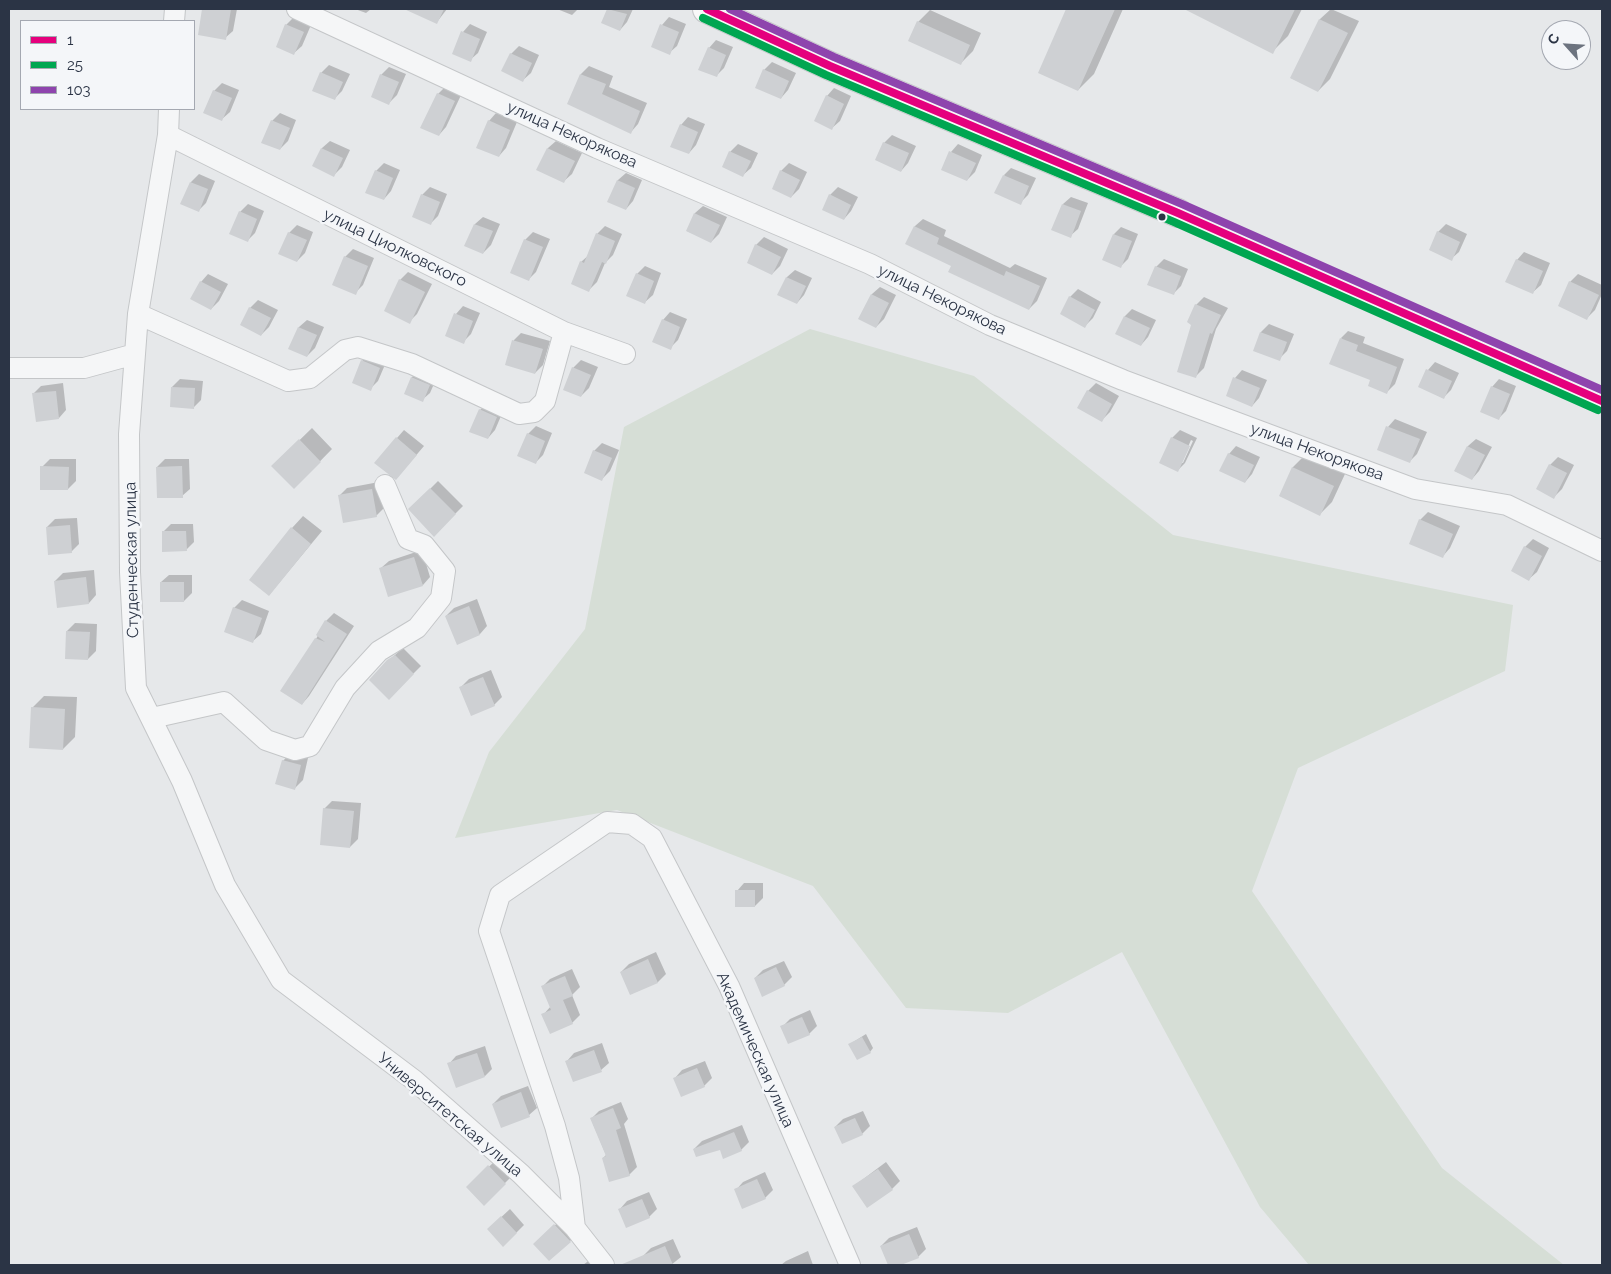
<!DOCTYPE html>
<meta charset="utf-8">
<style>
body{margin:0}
#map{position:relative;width:1611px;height:1274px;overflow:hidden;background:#e6e8ea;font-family:Raleway,sans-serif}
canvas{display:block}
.frame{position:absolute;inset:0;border:10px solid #2b3445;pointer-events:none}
.legend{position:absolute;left:20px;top:20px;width:175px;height:90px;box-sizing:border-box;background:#f4f6f9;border:1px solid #a4a8b1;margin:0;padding:6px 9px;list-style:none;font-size:15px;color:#2b3445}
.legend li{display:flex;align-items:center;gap:10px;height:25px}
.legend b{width:25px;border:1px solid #a4a8b1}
.north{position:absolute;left:1541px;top:20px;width:50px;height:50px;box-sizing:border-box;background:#f4f6f9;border:1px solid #a4a8b1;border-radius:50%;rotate:296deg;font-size:14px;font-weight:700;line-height:20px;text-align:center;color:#2b3445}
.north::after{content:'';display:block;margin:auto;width:18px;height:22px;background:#6c737f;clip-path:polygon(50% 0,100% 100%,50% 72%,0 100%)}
</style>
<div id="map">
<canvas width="1611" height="1274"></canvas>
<div class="frame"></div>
<ul class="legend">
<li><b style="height:6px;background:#e5007d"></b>1</li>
<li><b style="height:6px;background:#00a651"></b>25</li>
<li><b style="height:6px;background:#8e44ad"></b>103</li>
</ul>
<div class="north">С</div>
</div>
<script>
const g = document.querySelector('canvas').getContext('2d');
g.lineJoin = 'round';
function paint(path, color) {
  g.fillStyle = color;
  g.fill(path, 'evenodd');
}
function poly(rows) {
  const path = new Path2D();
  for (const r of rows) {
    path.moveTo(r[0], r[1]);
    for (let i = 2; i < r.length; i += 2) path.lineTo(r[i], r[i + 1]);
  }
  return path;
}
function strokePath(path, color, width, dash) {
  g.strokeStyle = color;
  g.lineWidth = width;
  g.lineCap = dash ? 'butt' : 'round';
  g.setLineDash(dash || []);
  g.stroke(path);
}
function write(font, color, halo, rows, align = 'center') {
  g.font = font + ' Raleway,sans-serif';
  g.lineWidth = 5;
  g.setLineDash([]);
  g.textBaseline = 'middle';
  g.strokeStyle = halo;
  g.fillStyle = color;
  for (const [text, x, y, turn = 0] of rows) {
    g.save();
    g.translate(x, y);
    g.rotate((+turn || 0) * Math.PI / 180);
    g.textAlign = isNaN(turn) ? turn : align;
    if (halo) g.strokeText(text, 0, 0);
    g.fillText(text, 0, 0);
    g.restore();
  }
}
const green = poly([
 [810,329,974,376,1173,535,1513,605,1505,671,1298,768,1252,891,1442,1168,1564,1265,1309,1265,1260,1207,1122,952,1008,1013,906,1008,813,886,617,810,455,838,489,752,585,629,624,427]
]);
const shadow = poly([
 [204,9,237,9,233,31,225,38,199,34],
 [355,9,371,9,366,13],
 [407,9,447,9,437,22],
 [557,9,578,9,572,15],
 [608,9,633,9,627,22,620,30,603,23],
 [1068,9,1123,9,1094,74,1078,90,1039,72],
 [1191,9,1302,9,1288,36,1272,52,1190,11],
 [1331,9,1359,21,1330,79,1318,91,1291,78,1320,19],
 [930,10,981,33,973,51,961,63,918,22],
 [294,17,311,25,302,46,294,53,286,25],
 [669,17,686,24,677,46,669,53,662,25],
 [470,24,487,32,478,53,470,60,463,32],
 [716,40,733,47,724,68,716,76,709,48],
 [519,46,539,55,531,73,523,80,511,54],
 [772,62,796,73,788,90,781,98,764,70],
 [329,65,350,74,342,91,334,99,321,73],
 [589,66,613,76,609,87,647,103,638,124,631,132,569,104,581,74],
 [389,67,406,74,397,95,389,103,381,75],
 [222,83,239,90,230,112,222,119,214,91],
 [446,86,462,93,446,127,439,135,438,94],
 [834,88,851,96,840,121,832,128,827,96],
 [280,113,296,120,288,141,280,149,272,121],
 [496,113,517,122,506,148,499,156,489,121],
 [688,117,705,124,696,145,689,153,681,125],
 [892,135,916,146,908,163,901,171,884,143],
 [330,141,350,150,342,167,334,175,314,165,322,148],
 [556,141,582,153,572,174,564,181,538,169,548,148],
 [738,144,758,153,751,168,743,175,730,152],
 [958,144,982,155,975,172,967,180,951,152],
 [384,163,400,170,391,191,384,199,376,171],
 [789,163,807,172,799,189,791,197,781,171],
 [1011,168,1036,178,1028,195,1020,203,1004,175],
 [626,173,642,180,633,201,626,209,609,202,618,180],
 [199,174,215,181,206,203,199,210,182,203,191,182],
 [430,187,447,194,438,216,431,223,422,195],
 [838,187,858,197,851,211,844,219,830,195],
 [1071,197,1088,203,1078,229,1070,236,1063,204],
 [248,204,264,211,255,233,248,240,240,212],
 [703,206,727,217,719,234,711,242,687,231,695,213],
 [483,217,500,224,491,245,483,253,466,245,475,224],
 [923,219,946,230,944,236,1010,268,1015,264,1047,278,1037,301,1029,309,953,266,907,243,915,226],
 [1446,224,1467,234,1459,252,1451,259,1430,250,1438,232],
 [297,225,313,232,305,253,297,261,289,233],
 [605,226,622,234,613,255,605,263,597,282,589,290,581,262,590,254,597,234],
 [1121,227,1138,234,1128,259,1120,267,1114,234],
 [533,232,550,239,536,272,528,280,525,240],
 [764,237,788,249,780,266,772,274,756,245],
 [353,249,374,258,363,285,355,293,345,257],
 [1524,252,1550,263,1541,285,1533,292,1517,260],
 [1164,259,1188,269,1181,286,1173,294,1156,267],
 [645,266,661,273,653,295,645,302,637,274],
 [795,270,812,278,804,295,797,303,779,294,787,277],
 [408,272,432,284,417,314,409,322,400,280],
 [208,274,228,284,219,301,211,309,201,282],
 [1578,274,1602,285,1602,294,1595,310,1587,318,1570,282],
 [880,287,896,295,884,319,876,327,860,319,872,294],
 [1078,289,1101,302,1093,318,1085,326,1070,297],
 [1204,297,1228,308,1216,329,1204,368,1196,376,1196,305],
 [258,300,278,310,269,327,261,335,241,324,250,308],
 [463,306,480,313,471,334,463,342,456,314],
 [1132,309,1156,320,1148,337,1141,345,1117,333,1125,316],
 [670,312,687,319,678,340,670,348,663,320],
 [307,320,324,327,315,348,307,356,290,349,299,327],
 [1269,324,1294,334,1287,351,1279,359,1254,350,1261,332],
 [1348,331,1365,337,1363,343,1404,359,1395,384,1387,392,1372,380,1341,338],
 [521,333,550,341,543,365,535,373,506,364,514,340],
 [370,353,387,360,378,381,370,389,362,361],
 [581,360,598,367,589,388,581,396,573,368],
 [1435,362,1459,373,1451,390,1443,398,1420,387,1428,370],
 [420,370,437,377,430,393,422,400,405,393,412,377],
 [1242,370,1267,380,1259,398,1252,406,1235,378],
 [180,379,203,381,201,400,194,407,172,387],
 [1499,379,1516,386,1506,411,1498,419,1492,387],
 [63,383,66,410,59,418,33,394,41,386],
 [1096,383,1119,396,1110,412,1102,420,1088,391],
 [488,402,504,409,495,430,488,438,480,410],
 [1395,419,1427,432,1417,454,1410,461,1388,427],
 [536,426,552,433,543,455,536,462,528,434],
 [312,428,332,449,294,488,273,466],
 [404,430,424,446,396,479,397,438],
 [1180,430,1197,438,1185,463,1178,470,1172,438],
 [1191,440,1193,441,1183,463,1181,463],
 [1476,439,1492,447,1479,471,1472,479,1455,471,1468,446],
 [602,443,619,450,610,471,602,479,594,451],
 [1236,446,1260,457,1252,474,1245,482,1229,454],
 [1305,455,1345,474,1332,502,1320,514,1280,496,1293,467],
 [1558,457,1574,465,1562,489,1554,497,1538,489,1550,465],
 [50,459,76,459,76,481,68,489,42,467],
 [165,459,189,459,190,489,182,496,157,467],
 [438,481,463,506,434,535,410,509],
 [379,482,384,508,376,516,340,495,347,488],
 [1428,512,1460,526,1450,548,1443,556,1420,520],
 [303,516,322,531,269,595,292,528],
 [77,518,79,544,71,552,47,527,55,519],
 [171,524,193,524,194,542,186,550,163,532],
 [1533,539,1549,548,1537,572,1529,579,1525,547],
 [422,550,430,577,423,585,381,568,389,561],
 [94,570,96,595,89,603,55,581,63,573],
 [169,575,192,575,192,593,184,601,161,582],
 [477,599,487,626,480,634,457,643,446,616,454,608],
 [242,600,269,611,261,634,253,641,234,608],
 [334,613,354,626,309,696,302,704,316,639,326,621],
 [75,623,97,624,96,651,88,659,67,631],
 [403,648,421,666,389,698,388,661],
 [491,670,502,697,494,705,472,714,461,687,469,679],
 [44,696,77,697,75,737,63,749,32,708],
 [290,753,308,758,303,780,295,788,283,761],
 [332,801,361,803,358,839,350,847,324,809],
 [744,883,763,883,763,898,755,906,737,891],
 [656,952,666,974,658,982,631,994,621,972,629,964],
 [784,961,792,977,784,985,755,978,763,970],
 [572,969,580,987,572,995,580,1015,572,1023,543,1015,551,1006,543,986,550,979],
 [810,1010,817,1026,809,1034,782,1027,790,1019],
 [866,1034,873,1048,870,1052,850,1044],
 [602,1043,609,1063,601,1070,567,1061,574,1053],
 [485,1046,492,1069,485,1076,449,1064,456,1056],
 [705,1061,712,1078,704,1086,675,1078,682,1070],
 [528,1086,537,1108,529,1115,493,1104,501,1096],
 [621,1102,628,1119,624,1124,637,1167,629,1175,603,1158,606,1155,591,1119,599,1111],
 [863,1111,870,1126,862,1134,835,1127,843,1119],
 [742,1125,749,1142,741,1150,694,1149,702,1141],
 [497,1159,513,1175,484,1204,468,1187],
 [886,1162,900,1181,892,1189,854,1186],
 [765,1172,773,1190,765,1198,736,1190,743,1182],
 [649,1192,657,1209,649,1217,620,1209,627,1201],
 [510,1209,524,1225,516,1233,496,1222],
 [563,1218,578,1234,570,1241,543,1236],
 [917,1227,926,1249,918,1257,897,1265,889,1265,881,1246,889,1238],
 [673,1239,681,1257,671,1265,647,1265,643,1256,651,1248],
 [808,1251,813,1265,781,1265,786,1261],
 [591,1259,596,1265,583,1265]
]);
const building = poly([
 [202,9,231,9,226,40,198,35],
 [404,9,444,9,437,24],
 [607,9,627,14,620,31,601,23],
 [1066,9,1115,9,1078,91,1038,73],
 [1184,9,1295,9,1273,54],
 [1319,19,1348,33,1318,92,1290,78],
 [917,21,970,45,961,65,908,41],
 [285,24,304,32,294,55,276,47],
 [660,24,679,32,670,55,651,47],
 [461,31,480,39,471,62,452,54],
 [708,47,726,55,717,77,698,70],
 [510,53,532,63,523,82,501,71],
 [763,69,789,81,781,99,755,88],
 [320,72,343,82,335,100,312,91],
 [380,74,399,82,389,105,371,97],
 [580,74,606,84,602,94,640,111,631,134,567,104],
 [213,90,232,98,222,121,203,113],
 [437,93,455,101,439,136,420,128],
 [826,95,844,104,832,130,814,121],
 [271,120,290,128,280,150,261,143],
 [488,120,510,130,499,157,476,148],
 [680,124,698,132,689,154,670,147],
 [883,142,909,153,901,172,875,160],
 [321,148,343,158,334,177,312,166],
 [547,148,575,161,564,183,536,170],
 [729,151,751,161,743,177,722,167],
 [949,151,976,163,967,181,941,170],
 [375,170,393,178,384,200,365,193],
 [780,170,800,180,791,198,772,189],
 [1003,175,1029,186,1021,205,994,193],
 [617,180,635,188,626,210,607,202],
 [190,182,208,189,199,212,180,204],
 [421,194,440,202,431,225,412,217],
 [829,194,851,205,844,220,822,210],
 [1062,204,1081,211,1071,238,1051,230],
 [239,211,257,219,248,242,229,234],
 [694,213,720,225,711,243,686,231],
 [474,224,493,231,483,254,464,246],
 [914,226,939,238,937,244,1004,276,1006,271,1040,286,1029,310,948,272,951,266,905,244],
 [1437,231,1460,242,1452,261,1429,250],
 [288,232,307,240,297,262,278,254],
 [596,233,615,241,606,264,602,262,589,292,571,284,580,261,584,263],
 [1113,234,1132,241,1121,268,1102,260],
 [524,239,543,247,529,281,510,273],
 [755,244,781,257,772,275,747,263],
 [344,256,368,266,356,295,332,285],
 [1516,259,1543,271,1533,294,1505,282],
 [1155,266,1181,276,1174,295,1147,285],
 [636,273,654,281,645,304,626,296],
 [786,277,806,286,797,304,777,295],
 [399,279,425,292,410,324,384,311],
 [200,281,221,292,211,310,190,299],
 [1569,281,1599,295,1587,320,1558,306],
 [871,294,889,303,876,328,858,319],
 [1069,296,1095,310,1085,328,1060,314],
 [1195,304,1221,315,1212,334,1210,333,1196,378,1177,372,1191,325,1187,322],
 [249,307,271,318,261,336,240,325],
 [454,313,473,321,464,344,445,336],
 [1124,316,1150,328,1141,346,1115,334],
 [662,319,680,327,671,350,652,342],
 [298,327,317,335,307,357,288,349],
 [1260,332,1287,342,1280,361,1253,351],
 [1340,338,1358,345,1356,351,1397,367,1387,394,1368,386,1370,380,1329,364],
 [512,340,543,349,535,374,505,365],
 [361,360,380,368,371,391,352,383],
 [572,367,591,375,581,397,563,390],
 [1426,369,1452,381,1444,399,1418,387],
 [411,377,430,385,423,402,404,394],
 [1233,377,1260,388,1252,407,1226,396],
 [1491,386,1510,394,1499,420,1480,412],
 [171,387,195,388,194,409,170,407],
 [1087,390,1112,404,1102,422,1077,408],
 [56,391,59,419,36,422,32,393],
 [479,409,497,417,488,439,469,432],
 [1386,426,1420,439,1410,463,1377,450],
 [527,433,545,441,536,464,517,456],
 [396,437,417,455,396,480,374,463],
 [1171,437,1190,446,1178,472,1159,463],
 [299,439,321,462,294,489,271,466],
 [1467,446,1485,455,1472,480,1454,471],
 [593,450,612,458,602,481,584,473],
 [1228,453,1254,465,1245,483,1219,471],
 [1549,464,1567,473,1554,499,1536,489],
 [40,466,69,467,68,490,40,490],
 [182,466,183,498,157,498,156,467],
 [1292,467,1334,486,1320,516,1279,496],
 [430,488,456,514,434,537,408,509],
 [372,489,377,517,343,523,338,495],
 [1419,519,1453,534,1443,558,1409,544],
 [70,525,72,553,48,555,46,527],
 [291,527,311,544,269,596,249,580],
 [162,531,186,531,187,551,162,552],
 [1524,546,1542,556,1529,581,1511,571],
 [414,557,423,586,388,597,379,568],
 [86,577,89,604,57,608,54,581],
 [160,582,184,582,184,602,160,602],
 [469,606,480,635,457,645,445,616],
 [233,607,262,618,253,643,224,632],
 [325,620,347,634,302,705,280,691,315,638,325,642,316,635],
 [66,631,90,632,88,660,65,659],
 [395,655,414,674,389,700,369,680,387,660],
 [483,677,495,706,471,716,459,687],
 [31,707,65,709,63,750,29,748],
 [282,760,301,765,295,790,275,784],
 [323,808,354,811,350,848,320,845],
 [735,890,755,890,755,907,735,907],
 [648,959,658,983,630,995,620,972],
 [776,967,785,986,762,997,754,978],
 [565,976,573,996,563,1000,573,1024,550,1034,541,1014,551,1010,541,986],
 [802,1017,810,1035,788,1044,780,1026],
 [862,1037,871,1053,857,1060,848,1044],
 [594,1050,602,1072,573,1082,565,1061],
 [477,1053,485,1077,456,1088,447,1063],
 [697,1068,705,1087,681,1097,673,1078],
 [521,1092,530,1117,501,1128,492,1104],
 [613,1108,621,1128,616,1130,630,1176,609,1182,602,1158,606,1156,590,1118],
 [855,1118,863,1135,842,1144,834,1127],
 [734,1132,742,1151,723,1159,720,1150,696,1157,693,1149],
 [488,1165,506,1184,484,1206,466,1187],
 [878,1169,893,1190,867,1208,852,1186],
 [757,1179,766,1199,742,1209,734,1189],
 [642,1199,650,1218,626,1228,618,1209],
 [501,1216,517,1233,503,1247,487,1229],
 [554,1224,571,1242,549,1261,533,1244],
 [909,1234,919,1258,901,1265,888,1265,880,1246],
 [665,1246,673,1265,620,1265]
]);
const street = poly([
 [297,9,597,148,870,264,990,325,1123,380,1415,489,1507,505,1602,551],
 [174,21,175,9],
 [169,109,168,135,138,314,129,434,130,572,136,688,182,781,225,885,281,980,414,1080,521,1174,575,1228,604,1265],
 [168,135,564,332,625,354],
 [1178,213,1287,263,1602,401],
 [138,314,288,381,310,378,345,350,358,347,412,364,519,414,534,412,545,401,564,332],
 [9,368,84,368,135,354],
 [152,718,224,702,266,740,295,750,310,746,345,688,379,651,417,628,441,598,445,571,424,545,408,539,385,485],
 [575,1228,569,1178,555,1126,489,931,500,895,607,822,632,824,652,838,729,986,850,1265]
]);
const secondary = poly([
 [707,9,830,66,1178,213]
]);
const bus1 = poly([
 [707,9,830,66,1178,213,1602,401]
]);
const bus2 = poly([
 [703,18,826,75,1174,222,1598,410]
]);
const bus3 = poly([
 [730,9,834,57,1182,204,1602,390]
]);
const markers = [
 [1162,217,4.5,"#2b3445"]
];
const streetNames = [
 ["улица Некорякова",572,135,24],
 ["улица Циолковского",395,248,26],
 ["улица Некорякова",942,300,26],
 ["улица Некорякова",1317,452,20],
 ["Студенческая улица",132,560,-91],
 ["Академическая улица",755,1050,66],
 ["Университетская улица",450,1115,40]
];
paint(green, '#d6ded6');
paint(shadow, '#0003');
paint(building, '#ced0d3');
strokePath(street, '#c4c6c8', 22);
strokePath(secondary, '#c4c6c8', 30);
strokePath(street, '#f5f6f7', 20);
strokePath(secondary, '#f8f8f8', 28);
strokePath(bus1, '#e5007d', 8);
strokePath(bus2, '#00a651', 8);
strokePath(bus3, '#8e44ad', 8);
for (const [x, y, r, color] of markers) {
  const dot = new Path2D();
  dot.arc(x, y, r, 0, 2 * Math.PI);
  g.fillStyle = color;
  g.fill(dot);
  strokePath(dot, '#f4f6f9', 2);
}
write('16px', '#2b3445', '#f4f6f9', streetNames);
</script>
